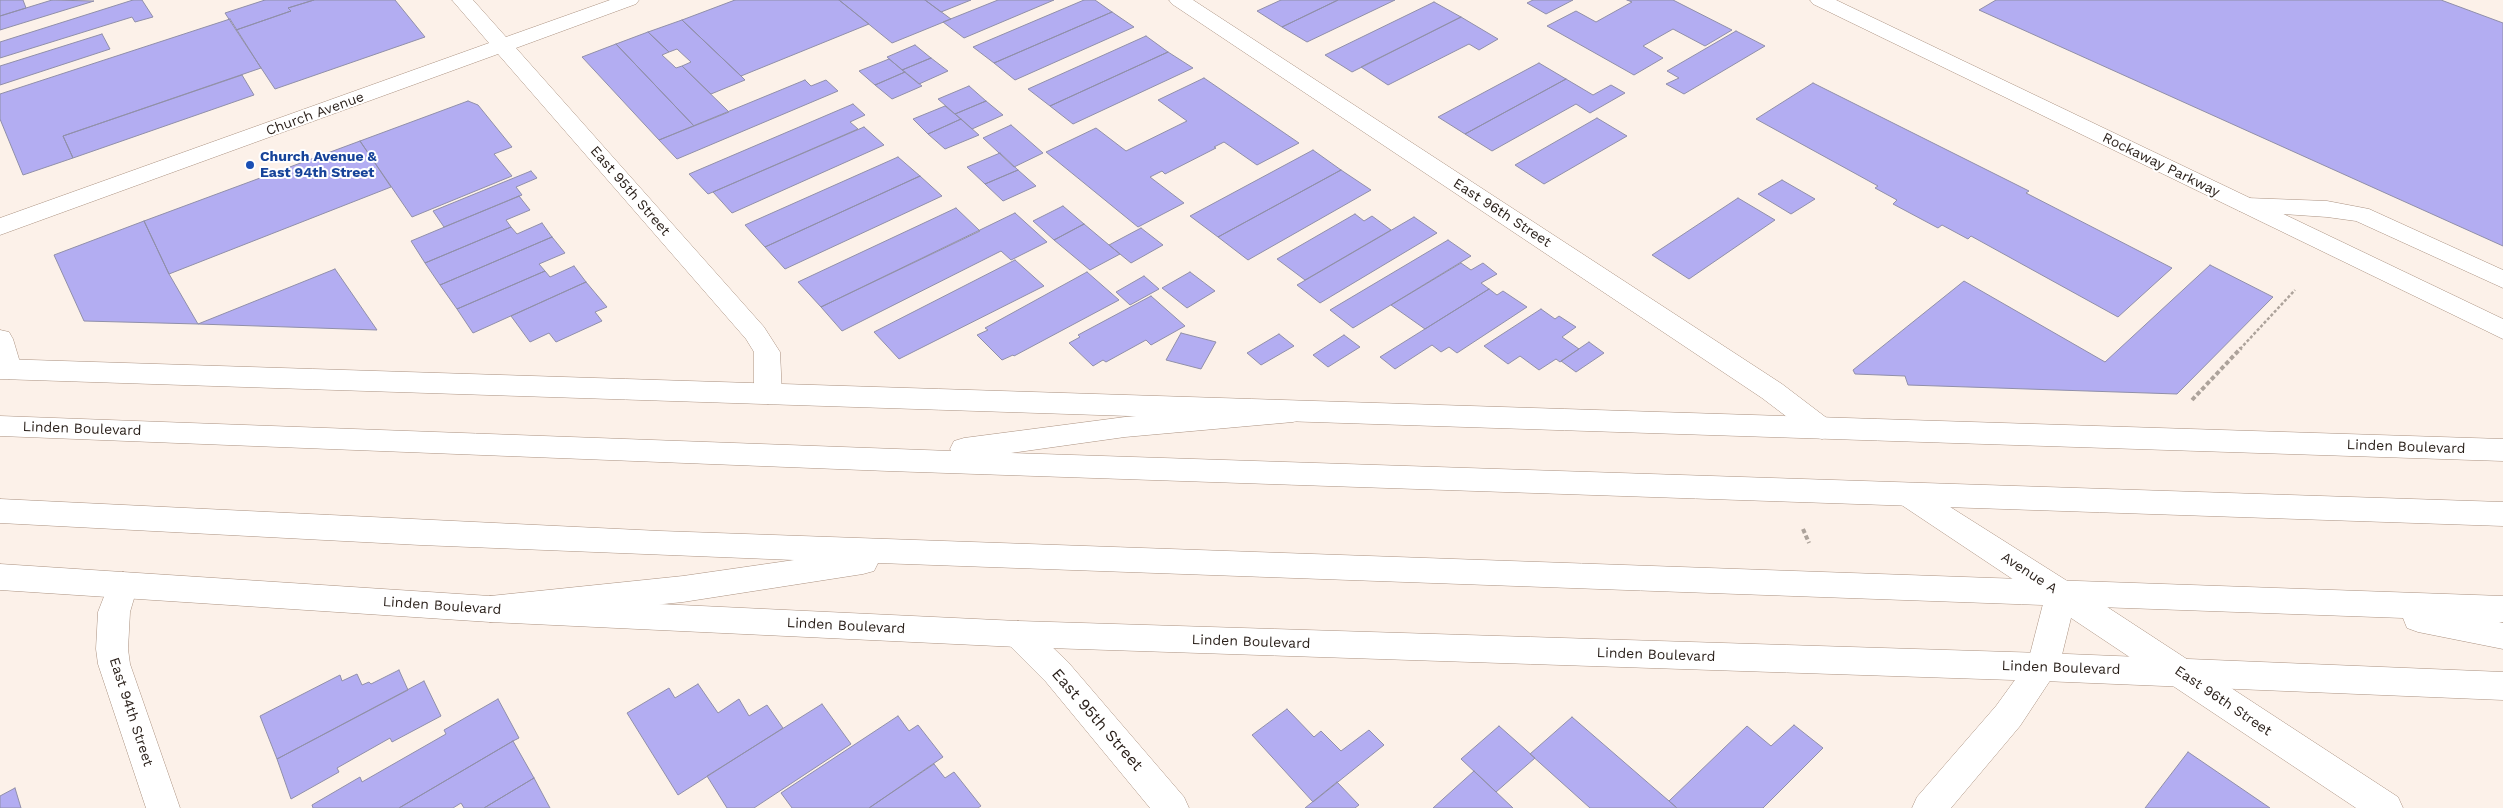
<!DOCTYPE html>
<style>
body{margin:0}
canvas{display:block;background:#fcf1e9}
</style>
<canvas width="2503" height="808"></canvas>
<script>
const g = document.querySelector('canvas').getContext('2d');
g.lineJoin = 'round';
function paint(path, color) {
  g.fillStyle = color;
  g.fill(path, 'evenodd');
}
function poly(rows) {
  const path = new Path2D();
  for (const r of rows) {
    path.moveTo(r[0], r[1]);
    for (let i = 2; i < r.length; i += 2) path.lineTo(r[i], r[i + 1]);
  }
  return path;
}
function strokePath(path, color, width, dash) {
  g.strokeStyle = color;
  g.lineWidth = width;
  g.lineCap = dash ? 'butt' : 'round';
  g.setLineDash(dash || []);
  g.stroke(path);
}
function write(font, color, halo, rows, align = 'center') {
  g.font = font + ' "Work Sans",sans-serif';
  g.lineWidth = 4;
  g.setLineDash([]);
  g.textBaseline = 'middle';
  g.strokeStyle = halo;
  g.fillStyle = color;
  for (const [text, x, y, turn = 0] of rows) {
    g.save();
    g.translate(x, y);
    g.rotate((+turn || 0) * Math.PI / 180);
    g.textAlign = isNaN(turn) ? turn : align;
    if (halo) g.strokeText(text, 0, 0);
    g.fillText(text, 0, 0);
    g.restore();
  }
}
const building = poly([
 [0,0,23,0,26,8,0,16,0,0],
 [52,0,94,1,0,30,0,16,52,0],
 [133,0,142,0,153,17,135,22,132,17,0,58,0,42,133,0],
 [265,0,314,0,288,8,291,11,236,30,225,13,265,0],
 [314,0,395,0,425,37,275,89,236,30,291,11,288,8,314,0],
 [735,0,839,0,869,24,741,76,682,20,735,0],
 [839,0,925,0,951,19,892,43,839,0],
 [925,0,971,0,941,12,925,0],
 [998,0,1054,0,964,38,943,22,998,0],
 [1084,0,1095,0,1112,12,994,63,973,47,1084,0],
 [1281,0,1338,0,1282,27,1257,11,1281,0],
 [1338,0,1395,0,1307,42,1282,27,1338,0],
 [1533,0,1573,0,1546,14,1527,3,1533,0],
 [1627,0,1673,0,1732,30,1705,46,1673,29,1643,46,1663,58,1634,75,1547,26,1576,11,1596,22,1632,2,1627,0],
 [1996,0,2441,0,2503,23,2503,246,1979,10,1996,0],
 [1434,2,1461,17,1352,72,1325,55,1434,2],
 [1112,12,1134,27,1015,80,994,63,1112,12],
 [1461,17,1498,39,1479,50,1469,44,1388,85,1361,67,1461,17],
 [230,19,261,68,63,136,73,158,23,175,0,119,0,94,230,19],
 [682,20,741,76,745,80,711,94,682,66,691,62,677,49,669,52,648,32,682,20],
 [1736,31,1765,46,1684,94,1666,84,1679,78,1667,71,1736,31],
 [648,32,669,52,662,55,676,68,682,66,729,112,694,126,616,44,648,32],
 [102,34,110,49,0,85,0,66,102,34],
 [1146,36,1168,52,1050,106,1028,89,1146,36],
 [616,44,694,126,659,140,582,57,616,44],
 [915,45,931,58,902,70,887,57,915,45],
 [1168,52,1193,68,1073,124,1050,106,1168,52],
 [931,58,948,71,919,84,902,70,931,58],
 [889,59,905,72,875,85,859,71,889,59],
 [1539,63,1566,79,1465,134,1438,117,1539,63],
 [905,72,922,86,892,99,875,85,905,72],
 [242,75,254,95,73,158,63,136,242,75],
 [1204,78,1299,143,1257,165,1224,142,1214,147,1216,148,1165,174,1162,171,1150,177,1184,203,1138,227,1046,152,1096,128,1126,151,1187,121,1158,100,1204,78],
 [1566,79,1593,95,1611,85,1625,93,1590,113,1576,104,1492,151,1465,134,1566,79],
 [805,80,811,86,826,80,838,91,677,159,659,140,805,80],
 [1813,83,2029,191,2026,193,2172,268,2118,317,1971,236,1968,239,1942,225,1938,228,1893,204,1897,200,1875,188,1878,186,1756,119,1813,83],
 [969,86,986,101,955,114,938,99,969,86],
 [468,101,478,105,512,147,494,154,512,176,412,217,360,141,468,101],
 [986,101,1003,115,972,129,955,114,986,101],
 [853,104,865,115,850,122,858,129,713,192,708,194,689,174,853,104],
 [945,106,961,119,928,134,913,119,945,106],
 [1597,118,1627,136,1544,184,1515,165,1597,118],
 [961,119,979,135,945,149,928,134,961,119],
 [1011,125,1043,153,1014,167,983,138,1011,125],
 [864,127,884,145,732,213,713,192,864,127],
 [360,141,391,187,169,274,144,221,360,141],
 [1313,150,1341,170,1218,237,1190,216,1313,150],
 [1000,153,1018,170,985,184,967,167,1000,153],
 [898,157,920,176,765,247,745,225,898,157],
 [1018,170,1036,186,1003,201,985,184,1018,170],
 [1341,170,1371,190,1248,260,1218,237,1341,170],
 [531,171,537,178,516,187,522,195,444,227,433,211,531,171],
 [920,176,942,196,785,269,765,247,920,176],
 [1782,180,1815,199,1791,214,1758,194,1782,180],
 [519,196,530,210,506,220,511,227,425,263,411,241,519,196],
 [1738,198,1775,220,1689,279,1652,255,1738,198],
 [1063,206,1084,224,1054,240,1033,221,1063,206],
 [956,208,980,231,821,307,798,282,956,208],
 [1015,213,1047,242,1011,260,1001,251,842,331,821,307,1015,213],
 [1355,214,1364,221,1372,216,1391,230,1305,280,1277,259,1355,214],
 [1414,217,1437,233,1320,303,1297,285,1414,217],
 [144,221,169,274,198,324,84,321,54,255,144,221],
 [542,223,552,237,440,285,425,263,511,227,517,234,542,223],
 [1084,224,1109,245,1120,254,1090,270,1054,240,1084,224],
 [1141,228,1163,245,1131,263,1109,245,1141,228],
 [552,237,565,253,539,264,545,271,457,309,440,285,552,237],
 [1448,240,1471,256,1353,328,1330,310,1448,240],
 [1015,260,1044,286,899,359,874,332,1015,260],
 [1461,263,1471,270,1483,263,1497,274,1481,283,1489,289,1425,329,1391,305,1461,263],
 [2210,265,2273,297,2177,394,1908,385,1905,376,1855,374,1853,370,1964,281,2105,362,2210,265],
 [574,266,586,282,473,333,457,309,545,271,550,277,574,266],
 [335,269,377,330,198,324,335,269],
 [1087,272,1119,300,1014,356,1013,355,1002,360,977,335,988,330,985,328,1087,272],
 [1190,272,1215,291,1187,308,1162,288,1190,272],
 [1144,276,1159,289,1130,305,1116,292,1144,276],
 [586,282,607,307,595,312,602,321,556,342,549,333,530,342,511,316,586,282],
 [1489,289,1497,295,1503,291,1527,307,1457,353,1449,347,1441,352,1432,345,1395,369,1380,357,1489,289],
 [1151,296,1185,326,1151,345,1146,340,1106,362,1103,360,1093,366,1069,343,1080,337,1078,335,1151,296],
 [1541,309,1555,319,1559,316,1576,327,1562,337,1579,349,1560,362,1556,359,1539,370,1520,356,1508,364,1484,346,1541,309],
 [1181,333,1216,342,1201,369,1166,360,1181,333],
 [1279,334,1294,346,1261,365,1247,353,1279,334],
 [1344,335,1360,347,1328,367,1313,355,1344,335],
 [1589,342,1604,353,1576,372,1561,361,1589,342],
 [399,670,408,690,277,759,260,716,340,675,342,681,357,674,362,685,369,682,371,684,399,670],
 [424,681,441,716,392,742,390,738,337,768,339,772,291,799,277,759,424,681],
 [698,684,718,713,739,699,749,716,767,705,783,728,678,795,627,713,669,688,675,698,698,684],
 [498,699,519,738,513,741,399,808,313,808,312,805,360,777,362,782,446,734,444,730,498,699],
 [822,704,851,744,754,808,727,808,707,776,822,704],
 [1287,709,1314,737,1321,731,1341,751,1369,730,1384,745,1313,802,1252,735,1287,709],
 [898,716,909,731,918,725,943,757,869,808,792,808,781,793,898,716],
 [1572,717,1669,801,1677,808,1590,808,1530,754,1572,717],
 [1794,725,1823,748,1763,808,1677,808,1669,801,1747,726,1771,746,1794,725],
 [1499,726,1535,758,1496,792,1461,759,1499,726],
 [513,741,534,778,484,808,464,808,461,803,453,808,399,808,513,741],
 [2188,752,2270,808,2145,808,2188,752],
 [934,764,945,778,954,772,981,806,978,808,869,808,934,764],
 [1474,771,1513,808,1433,808,1474,771],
 [534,778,550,808,484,808,534,778],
 [1337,782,1359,805,1355,808,1305,808,1337,782],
 [15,788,21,808,0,808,0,796,15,788]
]);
const pathFar1 = poly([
 [2240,349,2295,290]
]);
const path = poly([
 [2192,400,2241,348],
 [1803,529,1809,543]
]);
const service = poly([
 [2247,198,2327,201,2369,209,2503,270,2503,288,2356,221,2327,217,2239,211,2235,206,2239,201,2247,198]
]);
const minor = poly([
 [452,0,473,0,506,37,610,0,639,0,636,4,516,48,764,327,780,352,782,394,778,401,768,404,758,401,754,394,754,352,746,339,498,54,0,235,0,218,489,43,452,0],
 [1169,0,1193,0,1782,384,1832,422,1836,429,1832,436,1822,439,1812,436,1762,398,1172,4,1169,0],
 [0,330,9,332,13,339,22,369,18,376,9,379,0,376,0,330],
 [1907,483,1917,486,2072,584,2398,797,2403,808,2356,808,2071,618,2059,667,2020,726,1951,808,1912,808,1917,797,1996,706,2028,662,2044,600,1897,502,1892,494,1897,486,1907,483],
 [123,572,134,576,138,585,130,612,128,649,130,664,180,808,146,808,98,664,96,649,98,612,112,576,123,572],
 [1018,621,1029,625,1068,662,1184,797,1189,808,1150,808,1046,682,1007,643,1002,634,1007,625,1018,621]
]);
const tertiary = poly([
 [1810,0,1836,0,2503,319,2503,339,1813,4,1810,0],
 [0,359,2503,439,2503,461,0,379,0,359],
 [0,564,490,596,1018,621,2043,653,2503,672,2503,700,2043,681,1018,647,490,622,0,590,0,564]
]);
const trunk = poly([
 [1293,402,1303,405,1307,412,1303,419,1293,422,1125,437,1011,453,2503,502,2503,526,888,471,0,436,0,416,951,451,950,449,954,441,964,438,1125,417,1293,402],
 [0,499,660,531,2503,596,2503,622,2499,622,2503,623,2503,649,2418,632,2407,628,2403,618,878,563,874,571,863,574,683,602,490,622,479,618,474,609,479,600,490,596,683,576,794,560,420,545,0,523,0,499]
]);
const markers = [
 [250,165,5,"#1a4fb4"]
];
const streetNames = [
 ["Church Avenue",315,114,-20],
 ["Rockaway Parkway",2161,165,26],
 ["East 95th Street",630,191,49],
 ["East 96th Street",1502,213,33],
 ["Linden Boulevard",82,429,2],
 ["Linden Boulevard",2406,447,2],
 ["Avenue A",2029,573,33],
 ["Linden Boulevard",442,606,4],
 ["Linden Boulevard",846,626,3],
 ["Linden Boulevard",1251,642,2],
 ["Linden Boulevard",1656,655,2],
 ["Linden Boulevard",2061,668,2],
 ["East 96th Street",2223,701,34],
 ["East 94th Street",131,712,72]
];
const transitNames = [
 ["Church Avenue &",260,157],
 ["East 94th Street",260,173]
];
const nearStreetnames = [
 ["East 95th Street",1097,720,49]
];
paint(building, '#b3adf2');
strokePath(building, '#908fa9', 1);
strokePath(service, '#ab9281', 1);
strokePath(minor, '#ab9281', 1);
strokePath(tertiary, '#ab9281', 1);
strokePath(trunk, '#ab9281', 1);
strokePath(pathFar1, '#ada39b', 2.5, [3, 2]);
strokePath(path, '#ada39b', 4, [4.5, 2.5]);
paint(service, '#fff');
paint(minor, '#fff');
paint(tertiary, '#fff');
paint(trunk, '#fff');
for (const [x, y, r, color] of markers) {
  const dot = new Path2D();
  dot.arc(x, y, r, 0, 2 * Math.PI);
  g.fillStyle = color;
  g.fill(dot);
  strokePath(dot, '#fff', 2);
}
write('14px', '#281e18', '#fff', streetNames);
write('bold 14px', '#164399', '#fff', transitNames, 'left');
write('16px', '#281e18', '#fff', nearStreetnames);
</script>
